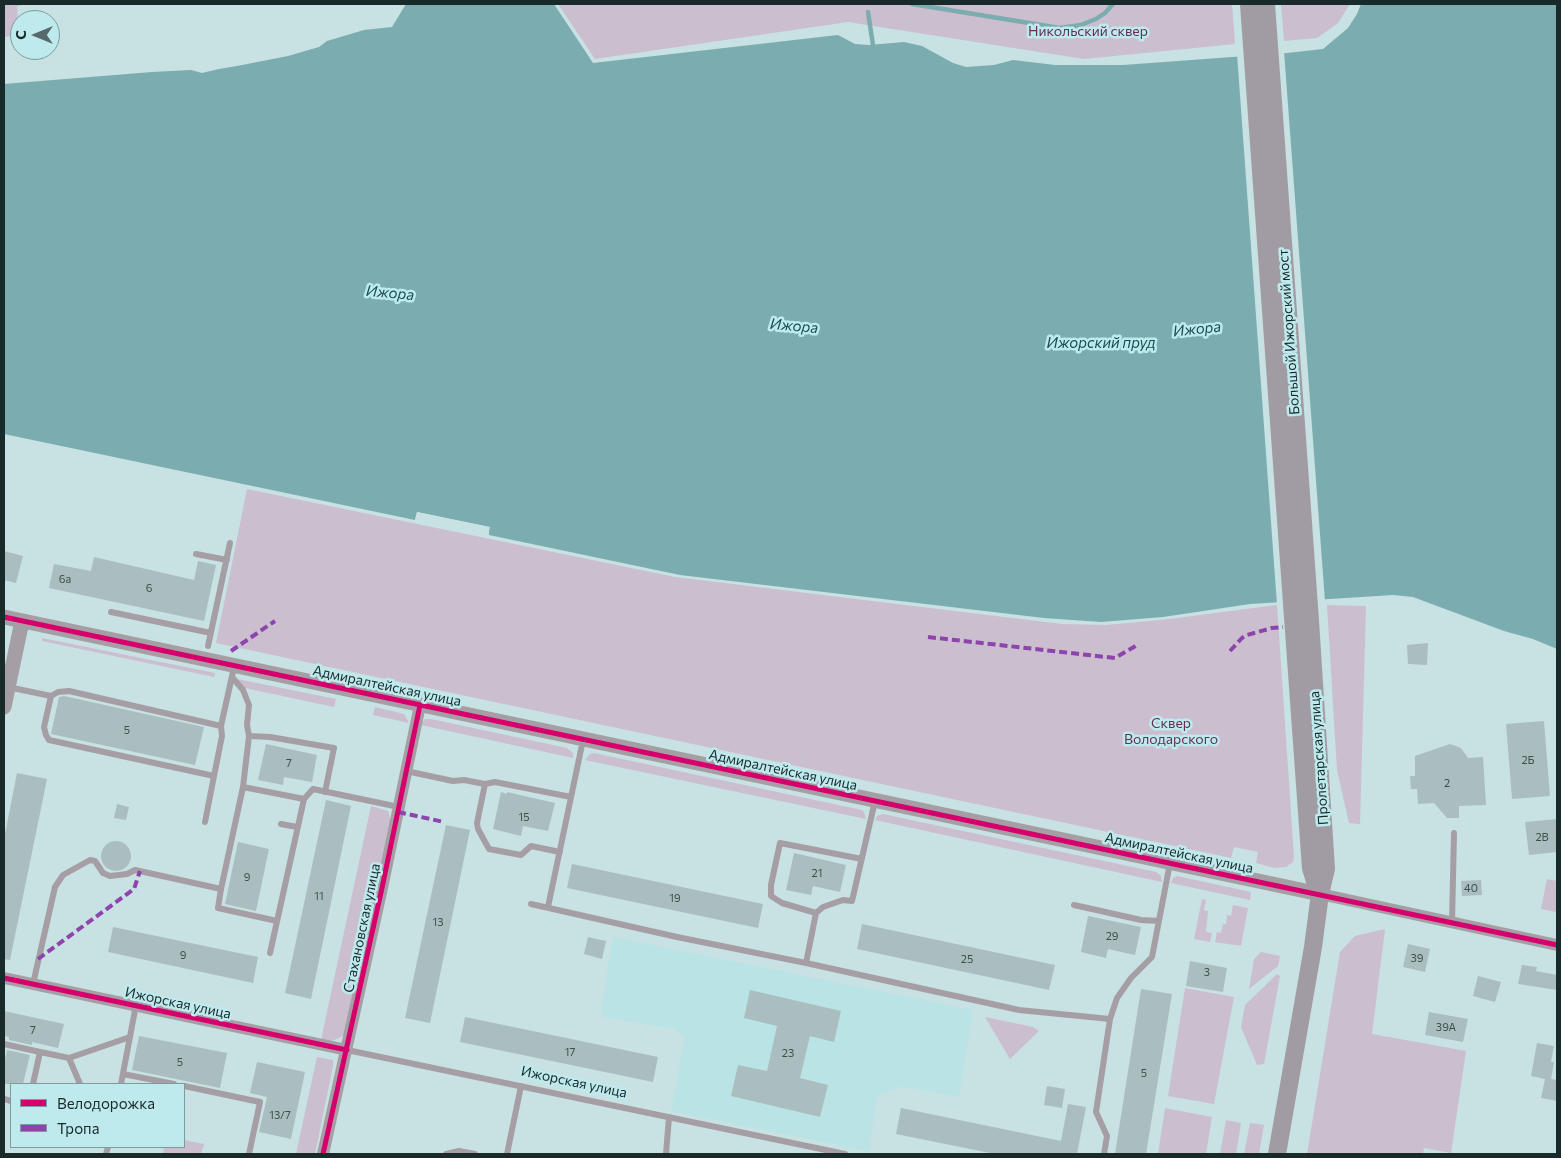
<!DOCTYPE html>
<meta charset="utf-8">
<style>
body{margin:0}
#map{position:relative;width:1561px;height:1158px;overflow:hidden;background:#c8e1e2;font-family:Commissioner,sans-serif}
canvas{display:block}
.frame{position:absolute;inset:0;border:5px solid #192a2b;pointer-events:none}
.legend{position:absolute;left:10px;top:1083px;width:175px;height:65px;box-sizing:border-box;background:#beeaed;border:1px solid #7c9d9f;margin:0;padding:6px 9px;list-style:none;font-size:15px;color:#192a2b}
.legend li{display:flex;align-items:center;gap:10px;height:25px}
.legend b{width:25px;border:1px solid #7c9d9f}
.north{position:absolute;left:10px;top:10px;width:50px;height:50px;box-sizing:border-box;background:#beeaed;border:1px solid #7c9d9f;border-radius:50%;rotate:270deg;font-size:14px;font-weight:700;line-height:20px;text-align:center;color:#192a2b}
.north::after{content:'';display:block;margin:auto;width:18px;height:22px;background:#566a6b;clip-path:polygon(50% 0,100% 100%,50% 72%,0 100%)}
</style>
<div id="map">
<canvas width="1561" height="1158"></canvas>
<div class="frame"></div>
<ul class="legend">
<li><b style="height:6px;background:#d6006c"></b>Велодорожка</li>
<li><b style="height:6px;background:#8e44ad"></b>Тропа</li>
</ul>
<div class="north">С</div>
</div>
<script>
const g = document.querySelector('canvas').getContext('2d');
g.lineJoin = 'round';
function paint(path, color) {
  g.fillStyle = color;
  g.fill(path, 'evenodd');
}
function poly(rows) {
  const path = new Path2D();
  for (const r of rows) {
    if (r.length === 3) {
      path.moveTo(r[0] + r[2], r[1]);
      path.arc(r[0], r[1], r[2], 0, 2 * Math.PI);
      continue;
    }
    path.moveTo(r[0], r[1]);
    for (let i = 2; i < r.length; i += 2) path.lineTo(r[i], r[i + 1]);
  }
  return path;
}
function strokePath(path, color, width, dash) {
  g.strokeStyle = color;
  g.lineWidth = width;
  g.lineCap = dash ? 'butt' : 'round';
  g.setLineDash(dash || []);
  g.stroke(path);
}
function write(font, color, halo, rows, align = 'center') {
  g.font = font + ' Commissioner,sans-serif';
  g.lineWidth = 5;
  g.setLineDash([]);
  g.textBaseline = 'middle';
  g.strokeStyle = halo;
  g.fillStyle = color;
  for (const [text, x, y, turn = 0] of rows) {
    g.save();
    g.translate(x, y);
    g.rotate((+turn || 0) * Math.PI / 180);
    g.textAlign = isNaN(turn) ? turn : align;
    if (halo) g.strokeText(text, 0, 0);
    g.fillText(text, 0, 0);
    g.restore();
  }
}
const built = poly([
 [613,937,973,1010,959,1097,902,1086,877,1095,869,1151,671,1111,685,1037,675,1029,604,1017,601,1012]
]);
const green = poly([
 [4,4,28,4,17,6,19,35,4,37],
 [558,4,1232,4,1235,44,1084,59,848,22,595,59],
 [1281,4,1350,4,1338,23,1317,38,1284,41],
 [247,489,675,577,1062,624,1106,625,1169,619,1277,605,1294,857,1293,862,1286,867,1274,868,1256,863,1258,852,1234,847,1231,858,216,643],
 [1327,605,1366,606,1360,824,1349,823,1337,770],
 [42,638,215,673,214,677,42,641],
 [237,679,336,699,334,707,245,688],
 [375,707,404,714,409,723,373,715],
 [425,719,431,719,567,748,573,753,573,758,421,725],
 [594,753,862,810,864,812,866,819,585,760,590,754],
 [371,806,388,811,391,820,345,1035,332,1041,321,1040],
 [883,814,1156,872,1161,876,1162,882,875,820,877,816],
 [1177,876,1251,892,1250,900,1171,883,1173,878],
 [1547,879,1557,881,1556,912,1541,909],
 [1202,899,1206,900,1204,910,1208,911,1206,932,1212,933,1210,942,1194,939],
 [1233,905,1248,908,1241,946,1215,942,1217,932,1221,933,1223,924,1226,924,1227,915,1231,916],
 [1385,929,1372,1034,1466,1051,1451,1153,1424,1148,1423,1154,1307,1154,1340,952,1355,936],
 [1261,952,1280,956,1278,966,1249,989,1254,959],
 [1277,974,1280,976,1264,1064,1257,1065,1241,1027,1245,1005],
 [1185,988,1234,997,1214,1104,1168,1096],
 [985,1017,1033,1027,1039,1031,1010,1059],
 [317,1057,333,1060,333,1066,315,1154,296,1154],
 [1165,1108,1212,1117,1206,1154,1158,1154],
 [1226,1120,1241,1123,1236,1154,1220,1154],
 [1250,1123,1264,1125,1259,1154,1244,1154],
 [184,1140,204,1144,201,1154,163,1154,164,1147,184,1147]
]);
const water = poly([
 [406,4,554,4,593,63,838,35,855,44,869,45,904,42,922,46,953,63,966,67,994,65,1013,60,1055,65,1123,65,1287,53,1323,49,1348,28,1357,14,1361,4,1557,4,1557,649,1533,639,1504,631,1413,597,1393,595,1250,604,1163,617,1101,622,1044,618,680,575,489,535,489,527,417,512,415,520,4,434,4,84,152,72,191,70,202,73,219,69,237,66,288,56,319,47,327,41,364,30,392,27]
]);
const pier = poly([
 [1284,51,1325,601,1277,605,1237,54],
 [417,512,490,527,488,535,486,535,487,529,419,515,417,521,415,520]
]);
const stream = poly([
 [912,4,1060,28,1081,25,1096,19,1105,13,1113,4],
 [868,12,873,45]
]);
const building = poly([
 [4,551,23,556,16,583,4,580],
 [94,557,194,580,198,561,216,565,204,621,49,588,54,564,91,571],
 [1428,643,1427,665,1408,664,1407,645],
 [64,696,204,727,195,765,51,734,59,697],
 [1544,721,1550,796,1512,799,1506,724],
 [266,744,317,755,312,782,284,777,283,785,258,780],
 [1450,744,1461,748,1468,758,1483,757,1486,805,1459,806,1459,818,1447,818,1434,803,1418,804,1417,789,1411,789,1410,776,1415,776,1415,756],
 [17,773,47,779,10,960,4,959,4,839],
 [501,792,507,794,507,792,555,803,548,831,523,826,521,836,493,829],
 [326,800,351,806,311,999,285,993],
 [117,804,129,807,126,820,114,818],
 [1557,819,1557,852,1529,855,1525,822],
 [446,825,470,830,430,1023,405,1018],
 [116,856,15],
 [238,842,269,849,256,911,225,904],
 [794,853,846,865,840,892,813,886,811,895,786,890],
 [572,864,763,904,758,928,567,888],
 [1481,880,1482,895,1462,896,1461,881],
 [1088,916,1141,927,1135,955,1108,949,1106,958,1081,952],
 [862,924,1055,965,1049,990,857,949],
 [113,927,258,957,253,983,108,952],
 [588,937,606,941,602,959,584,954],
 [1408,944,1430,949,1425,972,1403,967],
 [1190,961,1227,968,1223,992,1186,986],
 [1522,965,1537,967,1536,971,1557,975,1557,990,1518,984],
 [1478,976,1501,982,1495,1002,1473,996],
 [1141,989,1172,994,1146,1154,1115,1154],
 [750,990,841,1011,834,1042,810,1036,800,1078,828,1085,820,1117,731,1096,738,1065,767,1071,777,1026,744,1018],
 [4,1011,64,1024,58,1048,32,1042,32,1045,9,1040,9,1037,4,1036],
 [1429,1012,1468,1019,1463,1042,1425,1035],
 [465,1017,658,1057,653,1082,460,1042],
 [139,1036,227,1053,220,1088,132,1070],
 [1537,1043,1554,1046,1551,1062,1554,1062,1551,1079,1557,1080,1557,1101,1541,1098,1545,1079,1531,1076],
 [7,1050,30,1055,23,1084,4,1084,4,1063],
 [257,1062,305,1072,291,1139,259,1132,267,1097,250,1093],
 [1047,1086,1065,1089,1062,1108,1044,1105],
 [1068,1104,1086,1107,1077,1154,995,1154,896,1134,901,1108,1061,1141]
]);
const service = poly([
 [196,554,227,560],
 [111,612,211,633],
 [208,646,230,543],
 [232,677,243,690,249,705,247,725,249,736],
 [8,687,51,696,58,692,69,691,221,726],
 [51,696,44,727,46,735,49,740,214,776,222,736,221,726,234,667],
 [406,771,453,781,464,780,485,784,495,782,571,797],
 [485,784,477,823,478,829,489,849,521,855,531,846,560,852],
 [243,787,249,736,270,737,334,748,325,792],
 [205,822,214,776],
 [281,824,297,827],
 [531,904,677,937,806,963,1019,1010,1110,1019],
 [1074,905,1141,920,1159,921],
 [548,907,583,740],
 [816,913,782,903,771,896,771,885,780,843,862,859],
 [277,921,218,908,221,889,243,787,304,799],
 [1452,923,1454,833],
 [270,953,304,799,313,789,399,807],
 [806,963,816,913,823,907,843,900,852,901,875,801],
 [33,984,55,887,63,875,90,860,95,861,103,873,110,876,127,874,135,870,221,889],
 [4,1044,40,1052],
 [347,1050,845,1154],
 [69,1058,80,1084],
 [123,1074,174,1084],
 [33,1084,40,1052,69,1058,130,1037],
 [121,1084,136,1005],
 [184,1086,260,1102,249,1154],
 [4,1099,11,1101],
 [106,1154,108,1147],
 [446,1154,459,1151,475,1154],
 [507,1154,521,1086],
 [666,1154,669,1117],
 [1104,1154,1107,1136,1096,1112,1110,1019,1117,998,1131,978,1152,957,1170,863]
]);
const minor = poly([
 [1320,894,1557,945],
 [4,978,347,1050],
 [323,1154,382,888,420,705]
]);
const tertiary = poly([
 [4,617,1320,894],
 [4,707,22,621]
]);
const secondary = poly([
 [1249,4,1311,868,1319,894],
 [1266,4,1310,621,1326,869,1320,894,1313,947,1277,1154]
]);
const quiet = poly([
 [928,637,1115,658,1139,644],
 [231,651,275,621],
 [1230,651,1242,638,1247,635,1272,628,1283,627],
 [398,812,444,822],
 [38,959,134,889,140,871]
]);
const cycleway = poly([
 [4,617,1557,945],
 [4,978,347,1050],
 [323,1154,382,888,420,705]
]);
const numberNames = [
 ["6а",65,579],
 ["6",149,588],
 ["5",127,730],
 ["2Б",1528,760],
 ["7",289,763],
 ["2",1447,783],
 ["15",524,817],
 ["2В",1542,837],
 ["21",817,873],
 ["9",247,877],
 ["40",1471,888],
 ["11",319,896],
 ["19",675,898],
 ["13",438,922],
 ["29",1112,936],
 ["9",183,955],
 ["39",1417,958],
 ["25",967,959],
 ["3",1207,972],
 ["39А",1446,1027],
 ["7",33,1030],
 ["17",570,1052],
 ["23",788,1053],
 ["5",180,1062],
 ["5",1144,1073],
 ["13/7",280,1115]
];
const parkNames = [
 ["Никольский сквер",1088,31],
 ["Сквер",1171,723],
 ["Володарского",1171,739]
];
const streetNames = [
 ["Большой Ижорский мост",1289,332,-94],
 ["Адмиралтейская улица",387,686,12],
 ["Пролетарская улица",1319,758,-94],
 ["Адмиралтейская улица",783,770,12],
 ["Адмиралтейская улица",1179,853,12],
 ["Стахановская улица",362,928,-78],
 ["Ижорская улица",178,1003,12],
 ["Ижорская улица",574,1082,12]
];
const waterNames = [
 ["Ижора",390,293,5],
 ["Ижора",794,326,5],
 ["Ижора",1197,329,-6],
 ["Ижорский пруд",1101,343]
];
paint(built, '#bae3e5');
paint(green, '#cbbece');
paint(water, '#7aacb0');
paint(pier, '#c8e1e2');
strokePath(stream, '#7aacb0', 4.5);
paint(building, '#abbebf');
strokePath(service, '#a59ea5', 6);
strokePath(minor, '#a59ea5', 12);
strokePath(tertiary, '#a59ea5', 15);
strokePath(secondary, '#a19ca4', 18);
strokePath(quiet, '#8e44ad', 4, [8, 4]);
strokePath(cycleway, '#d6006c', 5);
write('11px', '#3e4f50', null, numberNames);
write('14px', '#663056', '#beeaed', parkNames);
write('14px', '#192a2b', '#beeaed', streetNames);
write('italic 15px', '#174e52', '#beeaed', waterNames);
</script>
